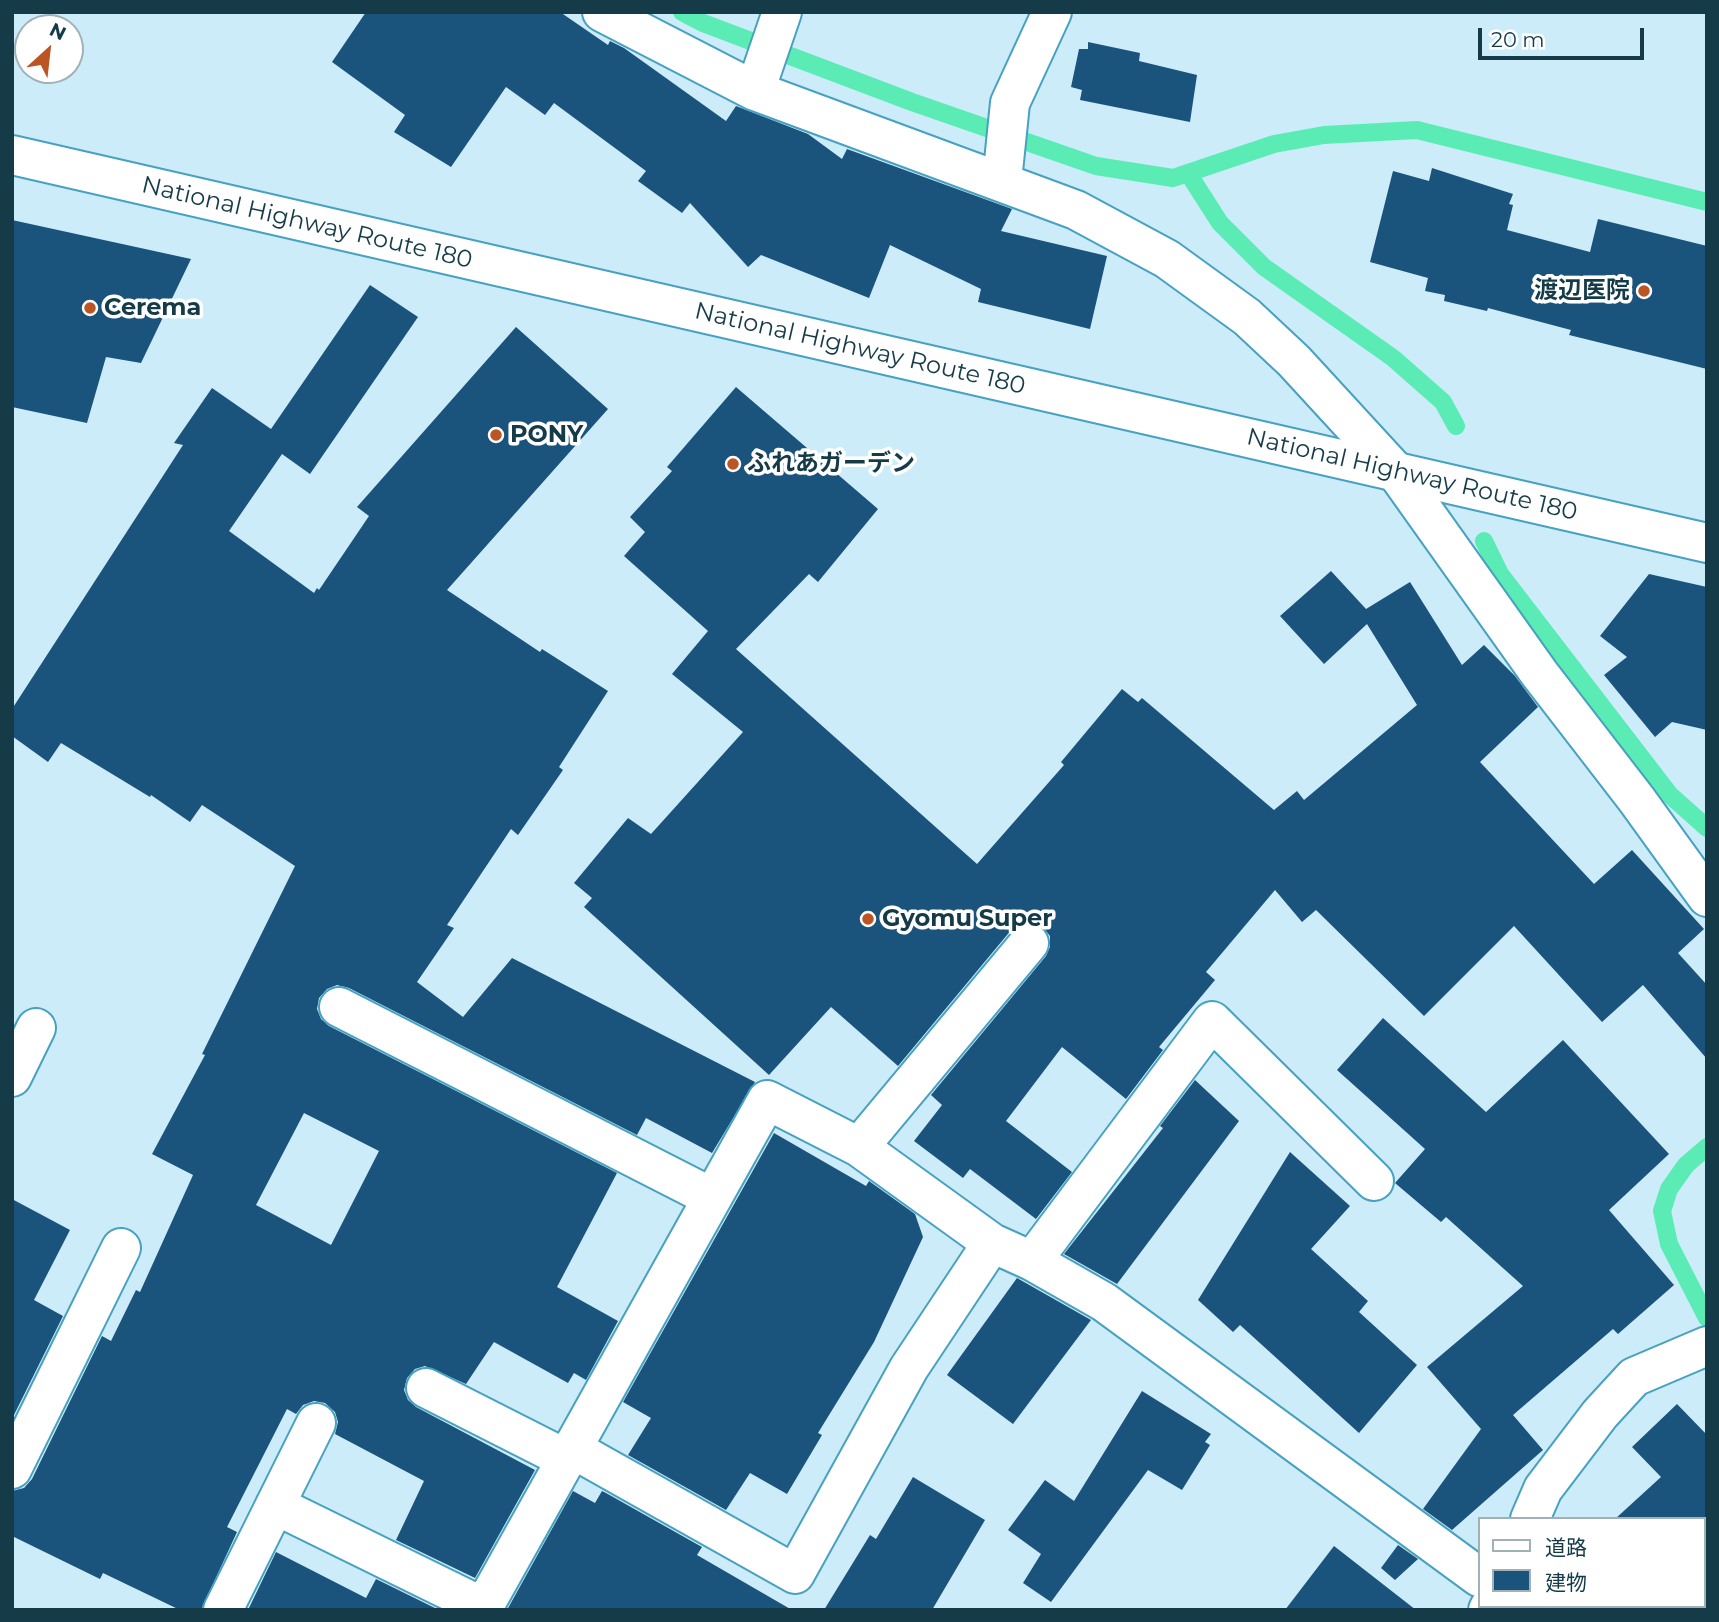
<!DOCTYPE html>
<meta charset="utf-8">
<style>
body{margin:0}
#map{position:relative;width:1719px;height:1622px;overflow:hidden;background:#ccecfa;font-family:Montserrat,"Noto Sans JP",sans-serif}
canvas{display:block}
.frame{position:absolute;inset:0;border:14px solid #153b48;pointer-events:none}
.legend{position:absolute;left:1478px;top:1517px;width:228px;height:91px;box-sizing:border-box;background:#fff;border:2px solid #a1b1b6;margin:0;padding:9px 12px;list-style:none;font-size:21px;color:#153b48}
.legend li{display:flex;align-items:center;gap:14px;height:35px}
.legend b{width:35px;border:2px solid #a1b1b6}
.north{position:absolute;left:14px;top:14px;width:70px;height:70px;box-sizing:border-box;background:#fff;border:2px solid #a1b1b6;border-radius:50%;rotate:27deg;font-size:19px;font-weight:700;line-height:28px;text-align:center;color:#153b48}
.north::after{content:'';display:block;margin:auto;width:24px;height:32px;background:#bb5624;clip-path:polygon(50% 0,100% 100%,50% 72%,0 100%)}
.scale{position:absolute;left:1478px;top:28px;width:166px;height:32px;box-sizing:border-box;border:4px solid #153b48;border-top:0;padding-left:9px;font-size:21px;line-height:24px;white-space:nowrap;color:#153b48;-webkit-text-stroke:5px #fff;paint-order:stroke}
</style>
<div id="map">
<canvas width="1719" height="1622"></canvas>
<div class="frame"></div>
<ul class="legend">
<li><b style="height:9px;background:#fff"></b>道路</li>
<li><b style="height:19px;background:#1a537c"></b>建物</li>
</ul>
<div class="north">N</div>
<div class="scale">20 m</div>
</div>
<script>
const g = document.querySelector('canvas').getContext('2d');
g.lineJoin = 'round';
function poly(rows) {
  const path = new Path2D();
  for (const r of rows) {
    path.moveTo(r[0], r[1]);
    for (let i = 2; i < r.length; i += 2) path.lineTo(r[i], r[i + 1]);
  }
  return path;
}
function strokePath(path, color, width, dash) {
  g.strokeStyle = color;
  g.lineWidth = width;
  g.lineCap = dash ? 'butt' : 'round';
  g.setLineDash(dash || []);
  g.stroke(path);
}
function paint(path, color) {
  g.fillStyle = color;
  g.fill(path, 'evenodd');
}
function write(font, color, halo, rows, align = 'center') {
  g.font = font + ' Montserrat,"Noto Sans JP",sans-serif';
  g.lineWidth = 7;
  g.setLineDash([]);
  g.textBaseline = 'middle';
  g.strokeStyle = halo;
  g.fillStyle = color;
  for (const [text, x, y, turn = 0] of rows) {
    g.save();
    g.translate(x, y);
    g.rotate((+turn || 0) * Math.PI / 180);
    g.textAlign = isNaN(turn) ? turn : align;
    if (halo) g.strokeText(text, 0, 0);
    g.fillText(text, 0, 0);
    g.restore();
  }
}
const stream = poly([
 [682,12,703,23,912,102,1096,166,1173,178,1274,144,1324,135,1417,130,1707,202],
 [1188,173,1220,223,1264,267,1393,358,1443,402,1456,426],
 [1484,541,1500,574,1670,795,1707,828],
 [1707,1147,1686,1165,1669,1189,1662,1211,1669,1244,1707,1318]
]);
const building = poly([
 [366,12,560,12,608,45,610,41,624,48,726,121,736,106,808,134,842,159,847,149,1012,209,1001,231,1107,256,1090,329,978,302,981,289,890,245,869,298,761,255,748,267,690,203,682,213,638,181,646,171,554,103,545,115,506,87,451,167,394,132,405,115,332,62],
 [1088,42,1140,53,1139,61,1197,75,1190,122,1080,100,1082,90,1071,87,1079,49,1088,49],
 [1432,168,1513,194,1509,204,1513,205,1507,230,1590,252,1598,219,1707,246,1707,369,1569,335,1571,330,1488,308,1487,311,1444,301,1445,295,1425,291,1428,278,1370,262,1393,171,1429,181],
 [12,220,191,259,141,363,106,357,87,423,12,407],
 [370,285,418,317,310,474,282,454,229,531,314,593,317,588,319,590,369,516,357,507,516,327,608,409,447,590,540,652,542,649,608,691,559,767,563,770,518,835,511,829,447,925,454,928,417,982,463,1017,512,958,755,1082,712,1153,646,1118,637,1135,349,988,337,985,327,989,319,998,317,1009,321,1019,329,1026,617,1173,557,1287,618,1321,586,1380,574,1373,568,1383,494,1342,466,1384,425,1366,415,1369,407,1378,404,1390,408,1400,416,1407,535,1470,475,1578,396,1540,424,1481,335,1434,338,1422,335,1412,325,1403,314,1401,303,1405,296,1414,287,1409,227,1527,237,1532,201,1610,180,1610,103,1573,100,1579,12,1536,12,1491,24,1488,32,1479,102,1336,111,1341,136,1290,140,1292,193,1175,152,1154,205,1055,202,1054,295,866,202,805,190,822,151,795,150,797,61,743,48,762,12,736,12,709,183,445,174,443,212,388,271,429],
 [304,1113,379,1151,331,1245,256,1205],
 [736,387,878,509,818,582,809,574,736,649,977,864,1064,765,1061,762,1122,689,1138,702,1142,698,1274,810,1297,791,1304,800,1417,705,1367,624,1324,664,1280,616,1331,571,1366,609,1410,582,1462,665,1484,645,1515,676,1538,707,1480,762,1594,884,1632,850,1704,929,1678,953,1707,985,1707,1059,1643,985,1602,1022,1514,926,1424,1016,1316,910,1302,922,1275,890,1206,972,1215,980,1159,1047,1163,1050,1126,1099,1062,1047,1006,1121,1072,1172,1036,1219,970,1169,963,1178,914,1141,942,1105,931,1095,1046,956,1050,947,1050,936,1042,926,1032,921,1022,922,1012,929,898,1066,831,1007,769,1075,584,907,592,898,574,883,628,818,651,834,743,732,672,674,708,631,624,556,645,532,630,517,672,471,667,467],
 [1649,574,1707,587,1707,730,1672,722,1655,737,1604,675,1627,657,1600,636],
 [1383,1018,1486,1112,1563,1040,1669,1154,1609,1210,1674,1285,1618,1334,1613,1329,1513,1415,1543,1450,1452,1530,1423,1509,1481,1429,1427,1367,1523,1286,1446,1217,1441,1222,1395,1183,1425,1149,1337,1070],
 [1195,1080,1239,1121,1117,1284,1064,1254,1163,1128,1160,1126],
 [774,1133,866,1186,869,1181,915,1214,923,1237,874,1342,818,1433,822,1435,787,1494,750,1473,726,1510,628,1455,651,1418,623,1402],
 [1290,1152,1350,1206,1311,1249,1368,1301,1359,1312,1417,1365,1359,1433,1240,1325,1233,1332,1198,1300],
 [12,1199,70,1230,34,1300,63,1316,12,1419],
 [1017,1278,1091,1320,1013,1424,947,1375],
 [1142,1391,1211,1434,1205,1442,1210,1445,1182,1490,1148,1470,1051,1602,1023,1583,1041,1554,1008,1530,1045,1480,1074,1501],
 [1677,1404,1707,1435,1707,1525,1703,1519,1615,1519,1661,1477,1632,1447],
 [913,1477,985,1520,932,1610,824,1610,870,1535,876,1539],
 [573,1491,595,1503,602,1491,606,1493,702,1547,697,1555,792,1610,507,1610],
 [1398,1545,1418,1559,1395,1580,1381,1568],
 [1334,1546,1416,1610,1285,1610],
 [276,1552,366,1598,376,1579,439,1610,248,1610]
]);
const minor = poly([
 [602,12,755,91,1076,210,1167,259,1247,317,1294,361,1396,472,1539,673,1637,800,1707,897],
 [755,91,782,12],
 [1002,181,1010,103,1052,12],
 [339,1007,711,1197],
 [12,1077,36,1028],
 [859,1147,1029,943],
 [1032,1261,1212,1021,1374,1181],
 [426,1388,566,1459],
 [571,1448,795,1574,909,1368,992,1243],
 [12,1469,121,1248],
 [275,1505,483,1607],
 [1530,1519,1543,1489,1600,1414,1634,1377,1707,1346],
 [223,1610,316,1423],
 [482,1610,767,1100,859,1147,992,1243,1032,1261,1104,1302,1479,1577],
 [1488,1610,1490,1606]
]);
const highway = poly([
 [12,155,1707,543]
]);
const markers = [
 [1644,291,7,"#bb5624"],
 [90,308,7,"#bb5624"],
 [496,435,7,"#bb5624"],
 [733,464,7,"#bb5624"],
 [868,919,7,"#bb5624"]
];
const streetNames = [
 ["National Highway Route 180",307,223,13],
 ["National Highway Route 180",860,349,13],
 ["National Highway Route 180",1412,475,13]
];
const poiNames = [
 ["渡辺医院",1630,291,"right"],
 ["Cerema",104,308],
 ["PONY",510,435],
 ["ふれあガーデン",747,464],
 ["Gyomu Super",882,919]
];
strokePath(stream, '#5aecb4', 18);
paint(building, '#1a537c');
strokePath(minor, '#47a1c0', 42);
strokePath(highway, '#47a1c0', 42);
strokePath(minor, '#fff', 38);
strokePath(highway, '#fff', 38);
for (const [x, y, r, color] of markers) {
  const dot = new Path2D();
  dot.arc(x, y, r, 0, 2 * Math.PI);
  g.fillStyle = color;
  g.fill(dot);
  strokePath(dot, '#fff', 2.5);
}
write('24px', '#153b48', '#fff', streetNames);
write('bold 24px', '#153b48', '#fff', poiNames, 'left');
</script>
